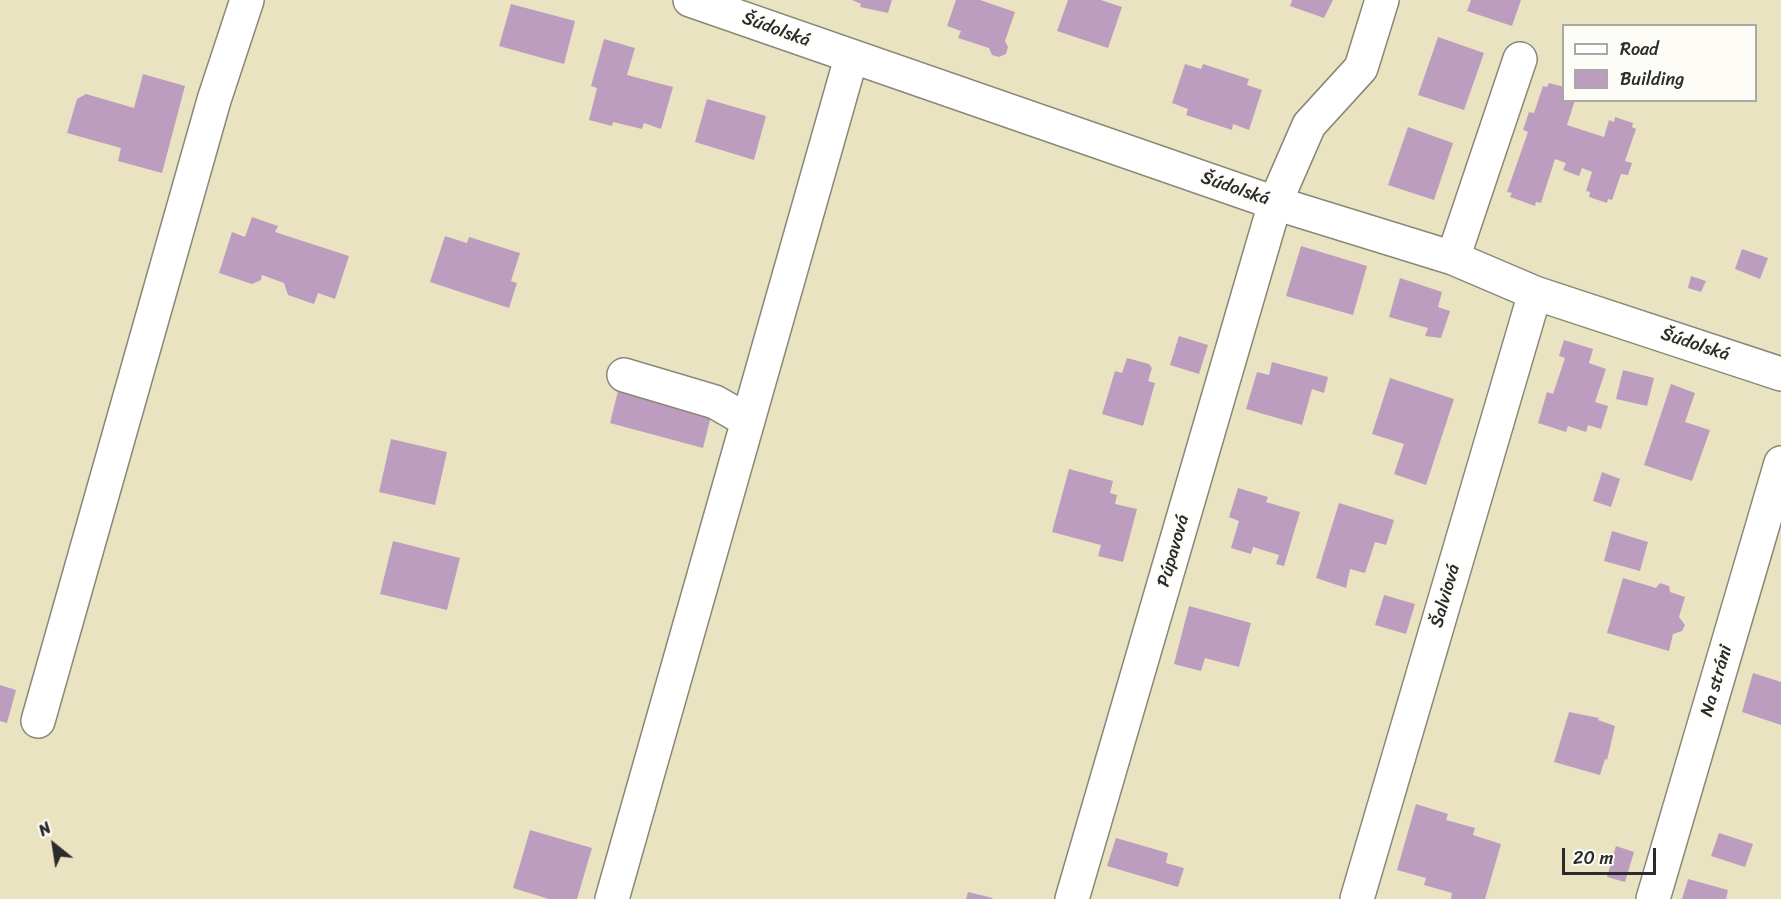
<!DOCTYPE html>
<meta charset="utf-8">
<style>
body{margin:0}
#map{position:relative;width:1781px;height:899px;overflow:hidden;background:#eae3c1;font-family:Sriracha,sans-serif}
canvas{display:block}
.legend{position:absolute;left:1562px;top:24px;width:195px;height:78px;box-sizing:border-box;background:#fdfcf7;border:2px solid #a9a8a5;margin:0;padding:8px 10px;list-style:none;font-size:18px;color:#2b2b2b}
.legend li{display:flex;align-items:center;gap:12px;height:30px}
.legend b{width:30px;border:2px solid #a9a8a5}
.north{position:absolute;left:24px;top:815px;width:60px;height:60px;-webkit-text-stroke:4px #fdfcf7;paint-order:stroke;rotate:330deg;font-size:16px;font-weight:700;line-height:24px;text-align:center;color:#2b2b2b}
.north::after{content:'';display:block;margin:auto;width:21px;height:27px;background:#2b2b2b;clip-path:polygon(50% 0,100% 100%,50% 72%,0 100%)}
.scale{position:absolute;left:1562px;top:848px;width:94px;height:27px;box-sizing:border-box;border:3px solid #2b2b2b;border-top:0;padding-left:8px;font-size:18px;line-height:21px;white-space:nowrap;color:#2b2b2b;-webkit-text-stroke:4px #fdfcf7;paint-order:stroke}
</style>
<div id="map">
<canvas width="1781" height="899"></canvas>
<ul class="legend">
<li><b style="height:8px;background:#fff"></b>Road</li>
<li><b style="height:16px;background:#bd9dbf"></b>Building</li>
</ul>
<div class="north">N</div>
<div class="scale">20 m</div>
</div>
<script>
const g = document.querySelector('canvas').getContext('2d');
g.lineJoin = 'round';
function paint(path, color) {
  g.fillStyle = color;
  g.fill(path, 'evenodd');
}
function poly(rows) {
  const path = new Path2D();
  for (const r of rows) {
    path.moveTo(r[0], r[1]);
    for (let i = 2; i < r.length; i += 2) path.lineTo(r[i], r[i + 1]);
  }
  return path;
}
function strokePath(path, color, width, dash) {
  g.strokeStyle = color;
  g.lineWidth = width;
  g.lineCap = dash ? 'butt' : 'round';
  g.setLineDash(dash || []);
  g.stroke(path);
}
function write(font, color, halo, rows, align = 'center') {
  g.font = font + ' Sriracha,sans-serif';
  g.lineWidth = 4.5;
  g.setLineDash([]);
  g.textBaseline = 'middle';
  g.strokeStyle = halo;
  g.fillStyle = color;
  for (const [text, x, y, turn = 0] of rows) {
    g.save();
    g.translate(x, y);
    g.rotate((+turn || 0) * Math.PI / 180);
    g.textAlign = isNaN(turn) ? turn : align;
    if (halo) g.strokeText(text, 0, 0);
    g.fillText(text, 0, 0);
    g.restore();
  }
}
const building = poly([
 [852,0,892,0,888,13,860,7,861,4],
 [956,0,980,0,1015,12,1005,41,1008,47,1006,54,999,57,992,55,989,48,958,38,961,31,947,26],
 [1068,0,1101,0,1122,7,1108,48,1057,31],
 [1292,0,1333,0,1324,18,1290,6],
 [1471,0,1521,0,1512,26,1467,11],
 [511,4,575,21,564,64,499,46],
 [1438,37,1484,53,1464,110,1418,95],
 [604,39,635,48,627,75,673,87,661,129,644,123,642,129,613,122,612,126,589,120,597,88,591,86],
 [1185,64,1201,69,1203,64,1249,79,1247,85,1262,90,1249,130,1233,124,1232,130,1186,115,1188,109,1172,103],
 [143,74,185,86,162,173,118,161,121,148,67,133,77,99,86,94,134,108],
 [1549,83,1564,87,1564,100,1575,100,1567,125,1604,137,1609,120,1614,122,1615,117,1633,123,1632,127,1636,129,1625,161,1632,163,1628,175,1621,174,1612,200,1608,199,1607,203,1589,197,1590,192,1586,191,1592,172,1582,168,1579,176,1563,170,1566,163,1555,159,1541,203,1536,202,1535,206,1510,197,1512,193,1507,192,1528,132,1523,130,1529,112,1534,113,1543,86,1547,87],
 [707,99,766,116,754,160,695,142],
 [1408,127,1453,143,1434,200,1388,185],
 [252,217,278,226,275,232,349,256,335,299,318,293,314,304,288,295,284,283,262,275,261,280,252,284,219,273,232,232,245,237],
 [445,236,467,243,469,237,520,253,511,281,517,283,509,308,430,282],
 [1301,246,1367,266,1353,315,1286,296],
 [1742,249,1768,258,1760,279,1735,269],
 [1691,276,1706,281,1701,292,1688,288],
 [1400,278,1442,292,1438,307,1450,311,1441,338,1425,336,1428,328,1389,317],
 [1179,336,1208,345,1199,374,1170,365],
 [1564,340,1593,349,1589,363,1606,369,1595,402,1608,406,1601,429,1588,425,1586,432,1568,426,1566,432,1538,423,1547,392,1553,394,1565,358,1559,356],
 [1127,358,1149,364,1152,368,1148,381,1155,383,1143,426,1102,414,1115,371,1122,373],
 [1272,362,1328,377,1324,393,1312,389,1302,425,1246,409,1257,372,1269,375],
 [1623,370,1654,378,1647,406,1616,399],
 [1390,378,1454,399,1426,485,1394,474,1404,444,1372,434],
 [620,383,713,408,703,448,610,423],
 [1671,384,1695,393,1685,422,1710,430,1692,481,1644,465],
 [391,439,447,452,435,505,379,492],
 [1069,469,1113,481,1110,493,1117,495,1115,504,1137,509,1123,562,1098,556,1101,545,1052,532],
 [1602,472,1620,479,1611,507,1593,501],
 [1238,488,1268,497,1266,502,1300,512,1284,566,1276,564,1279,555,1253,547,1251,554,1231,548,1239,521,1229,517],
 [1339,503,1394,520,1386,545,1375,542,1365,573,1350,569,1346,588,1316,578],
 [1612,531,1648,542,1640,571,1604,561],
 [393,541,460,558,447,610,380,594],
 [1623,578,1656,588,1660,583,1669,586,1670,592,1685,597,1679,617,1685,625,1682,631,1673,634,1669,651,1607,633],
 [1384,595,1415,604,1406,634,1375,625],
 [1189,606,1251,623,1239,667,1205,658,1201,671,1174,664],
 [1753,673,1781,682,1781,725,1742,712],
 [0,685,16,690,7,723,0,721],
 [1569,712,1599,718,1598,720,1615,726,1607,760,1605,759,1600,775,1554,762],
 [1416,804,1448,814,1446,820,1475,828,1473,835,1501,844,1485,899,1451,899,1452,893,1424,885,1426,878,1397,870],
 [530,830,592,848,577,899,549,899,513,888],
 [1719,833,1753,844,1745,867,1711,856],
 [1116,838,1168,853,1166,863,1184,868,1178,887,1107,866],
 [1616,846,1634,852,1625,882,1607,877],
 [1688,879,1728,890,1726,899,1682,899],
 [968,892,993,898,992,899,966,899]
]);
const minor = poly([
 [690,0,1275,203,1453,258,1535,293,1781,374],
 [1453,258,1520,59],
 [624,375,715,402,748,421],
 [38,721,214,100,247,0],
 [612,899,851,58],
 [1072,899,1275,203,1309,125,1361,68,1382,0],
 [1357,899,1535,293],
 [1653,899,1781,463]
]);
const streetNames = [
 ["Šúdolská",776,30,20],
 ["Šúdolská",1235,189,19],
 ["Šúdolská",1695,345,18],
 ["Púpavová",1174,551,-74],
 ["Šalviová",1446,596,-74],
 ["Na stráni",1717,681,-74]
];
paint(building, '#bd9dbf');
strokePath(minor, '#8a8776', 36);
strokePath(minor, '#fff', 33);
write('18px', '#2b2b2b', '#fdfcf7', streetNames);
</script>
